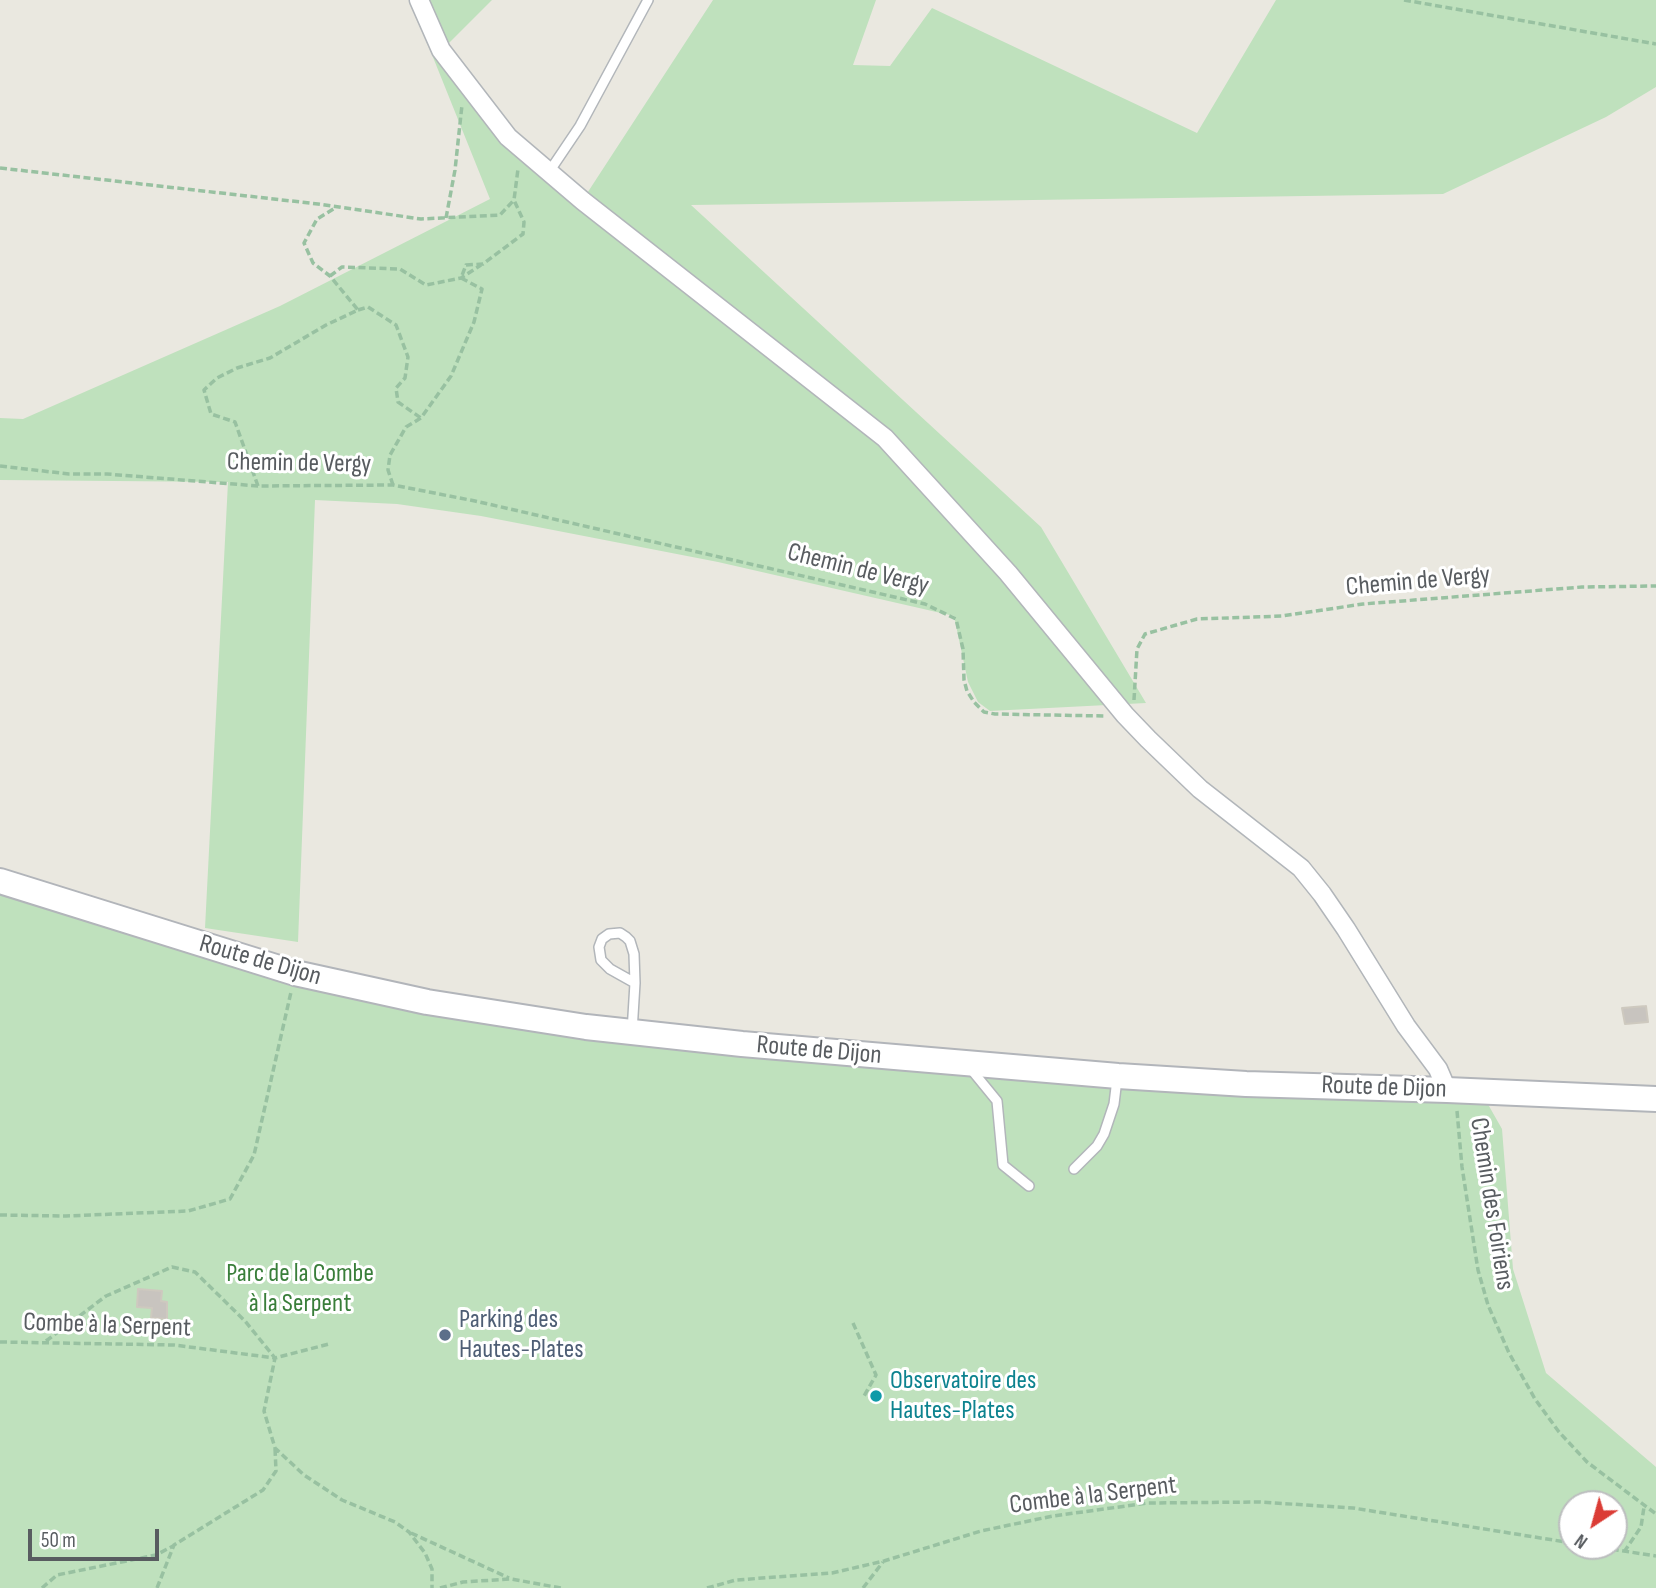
<!DOCTYPE html>
<meta charset="utf-8">
<style>
body{margin:0}
#map{position:relative;width:1656px;height:1588px;overflow:hidden;background:#eae8e0;font-family:"Sofia Sans Condensed",sans-serif}
canvas{display:block}
.north{position:absolute;left:1558px;top:1490px;width:70px;height:70px;box-sizing:border-box;background:#fff;border:2px solid #bcbebf;border-radius:50%;rotate:216deg;font-size:19px;font-weight:700;line-height:28px;text-align:center;color:#585c60}
.north::after{content:'';display:block;margin:auto;width:24px;height:32px;background:#db3c35;clip-path:polygon(50% 0,100% 100%,50% 72%,0 100%)}
.scale{position:absolute;left:28px;top:1529px;width:131px;height:32px;box-sizing:border-box;border:4px solid #585c60;border-top:0;padding-left:9px;font-size:21px;line-height:24px;white-space:nowrap;color:#585c60;-webkit-text-stroke:5px #fff;paint-order:stroke}
</style>
<div id="map">
<canvas width="1656" height="1588"></canvas>
<div class="north">N</div>
<div class="scale">50 m</div>
</div>
<script>
const g = document.querySelector('canvas').getContext('2d');
g.lineJoin = 'round';
function paint(path, color) {
  g.fillStyle = color;
  g.fill(path, 'evenodd');
}
function poly(rows) {
  const path = new Path2D();
  for (const r of rows) {
    path.moveTo(r[0], r[1]);
    for (let i = 2; i < r.length; i += 2) path.lineTo(r[i], r[i + 1]);
  }
  return path;
}
function strokePath(path, color, width, dash) {
  g.strokeStyle = color;
  g.lineWidth = width;
  g.lineCap = dash ? 'butt' : 'round';
  g.setLineDash(dash || []);
  g.stroke(path);
}
function write(font, color, halo, rows, align = 'center') {
  g.font = font + ' "Sofia Sans Condensed",sans-serif';
  g.lineWidth = 6;
  g.setLineDash([]);
  g.textBaseline = 'middle';
  g.strokeStyle = halo;
  g.fillStyle = color;
  for (const [text, x, y, turn = 0] of rows) {
    g.save();
    g.translate(x, y);
    g.rotate((+turn || 0) * Math.PI / 180);
    g.textAlign = isNaN(turn) ? turn : align;
    if (halo) g.strokeText(text, 0, 0);
    g.fillText(text, 0, 0);
    g.restore();
  }
}
const green = poly([
 [410,0,492,0,442,50,508,137,582,201,713,0,876,0,853,65,890,66,932,8,1197,133,1276,0,1656,0,1656,87,1606,117,1443,194,691,205,1041,527,1146,703,990,711,978,702,968,682,954,616,718,562,481,516,397,504,315,500,298,942,205,928,228,482,0,480,0,418,23,419,280,306,490,199],
 [0,894,148,941,350,993,630,1045,714,1046,1485,1099,1502,1129,1513,1269,1546,1373,1656,1467,1656,1588,0,1588],
 [1572,1504,1614,1504,1614,1546,1572,1546]
]);
const building = poly([
 [1646,1006,1648,1022,1625,1024,1622,1008,1646,1006],
 [138,1289,162,1291,161,1301,167,1302,167,1319,151,1318,152,1308,137,1307,138,1289]
]);
const path = poly([
 [1404,0,1656,44],
 [0,168,318,204,421,219,500,215,514,200],
 [446,218,455,170,462,105],
 [330,276,342,267,400,269,426,285,461,278,481,265],
 [358,310,368,307,396,325,408,357,405,378,396,388,398,402,421,418],
 [0,466,69,474,107,474,258,486,393,485,475,501,925,604,956,619,963,649,964,680,967,691,974,702,984,712,995,714,1105,716],
 [393,485,388,470,390,455,406,427,421,418,451,376,474,322,482,289,461,278,466,265,483,264,523,234,524,222,514,200,518,169],
 [258,486,235,422,211,414,204,390,217,378,237,368,270,358,326,325,358,310,330,276,313,263,304,243,317,219,335,208],
 [1134,700,1137,649,1145,634,1197,619,1282,616,1363,604,1582,587,1656,586],
 [1457,1111,1462,1167,1478,1270,1488,1305,1509,1353,1535,1399,1559,1432,1587,1462,1656,1514],
 [0,1215,66,1216,188,1211,230,1199,254,1155,291,992],
 [853,1323,876,1375,864,1396],
 [46,1341,106,1296,172,1267,195,1272,245,1321,275,1358,329,1344],
 [0,1342,174,1345,275,1358,264,1411,275,1448,304,1475,342,1500,395,1522,409,1532,425,1553,432,1569,432,1588],
 [411,1533,509,1578],
 [1591,1546,1656,1556],
 [1624,1552,1641,1527,1644,1507],
 [42,1588,57,1575,156,1555,173,1546],
 [157,1588,174,1545,263,1490,276,1471,275,1448],
 [440,1588,463,1582,511,1579,561,1588],
 [707,1588,736,1580,832,1573,884,1561,981,1531,1053,1516,1148,1503,1259,1502,1353,1508,1572,1543],
 [863,1588,883,1562]
]);
const service = poly([
 [549,172,580,126,648,0],
 [632,1032,635,983,634,954,630,941,626,937,620,933,609,934,602,939,599,947,601,960,610,969,635,983],
 [970,1068,997,1101,1003,1165,1029,1186],
 [1074,1169,1097,1146,1104,1134,1114,1104,1117,1079]
]);
const minor = poly([
 [419,0,441,50,508,137,583,201,885,438,1008,573,1125,715,1148,739,1200,789,1301,868,1322,894,1346,929,1406,1026,1438,1069,1447,1090]
]);
const secondary = poly([
 [0,881,295,973,427,1002,586,1027,742,1044,1118,1076,1246,1084,1447,1090,1656,1099]
]);
const markers = [
 [445,1335,7,"#5c6f8a"],
 [876,1396,7,"#0f9aa8"]
];
const streetNames = [
 ["Chemin de Vergy",299,464,1],
 ["Chemin de Vergy",858,570,14],
 ["Chemin de Vergy",1418,582,-5],
 ["Route de Dijon",260,961,16],
 ["Route de Dijon",819,1051,5],
 ["Route de Dijon",1384,1088,2],
 ["Chemin des Foiriens",1491,1204,81],
 ["Combe à la Serpent",107,1326,2],
 ["Combe à la Serpent",1093,1496,-7]
];
const parkNames = [
 ["Parc de la Combe",300,1274],
 ["à la Serpent",300,1304]
];
const serviceNames = [
 ["Parking des",459,1320],
 ["Hautes-Plates",459,1350]
];
const cultureNames = [
 ["Observatoire des",890,1381],
 ["Hautes-Plates",890,1411]
];
paint(green, '#bfe1bd');
paint(building, '#c8c4bf');
strokePath(building, '#cec9bf', 2);
strokePath(service, '#b2b6ba', 12);
strokePath(minor, '#b2b6ba', 21);
strokePath(secondary, '#b2b5ba', 28);
strokePath(path, '#98c1a1', 3.5, [7, 3.5]);
strokePath(service, '#fff', 9);
strokePath(minor, '#fff', 18);
strokePath(secondary, '#fff', 24);
for (const [x, y, r, color] of markers) {
  const dot = new Path2D();
  dot.arc(x, y, r, 0, 2 * Math.PI);
  g.fillStyle = color;
  g.fill(dot);
  strokePath(dot, '#fff', 2.5);
}
write('26px', '#585c60', '#fff', streetNames);
write('26px', '#397e3a', '#fff', parkNames);
write('26px', '#4e5e75', '#fff', serviceNames, 'left');
write('26px', '#0d838f', '#fff', cultureNames, 'left');
</script>
